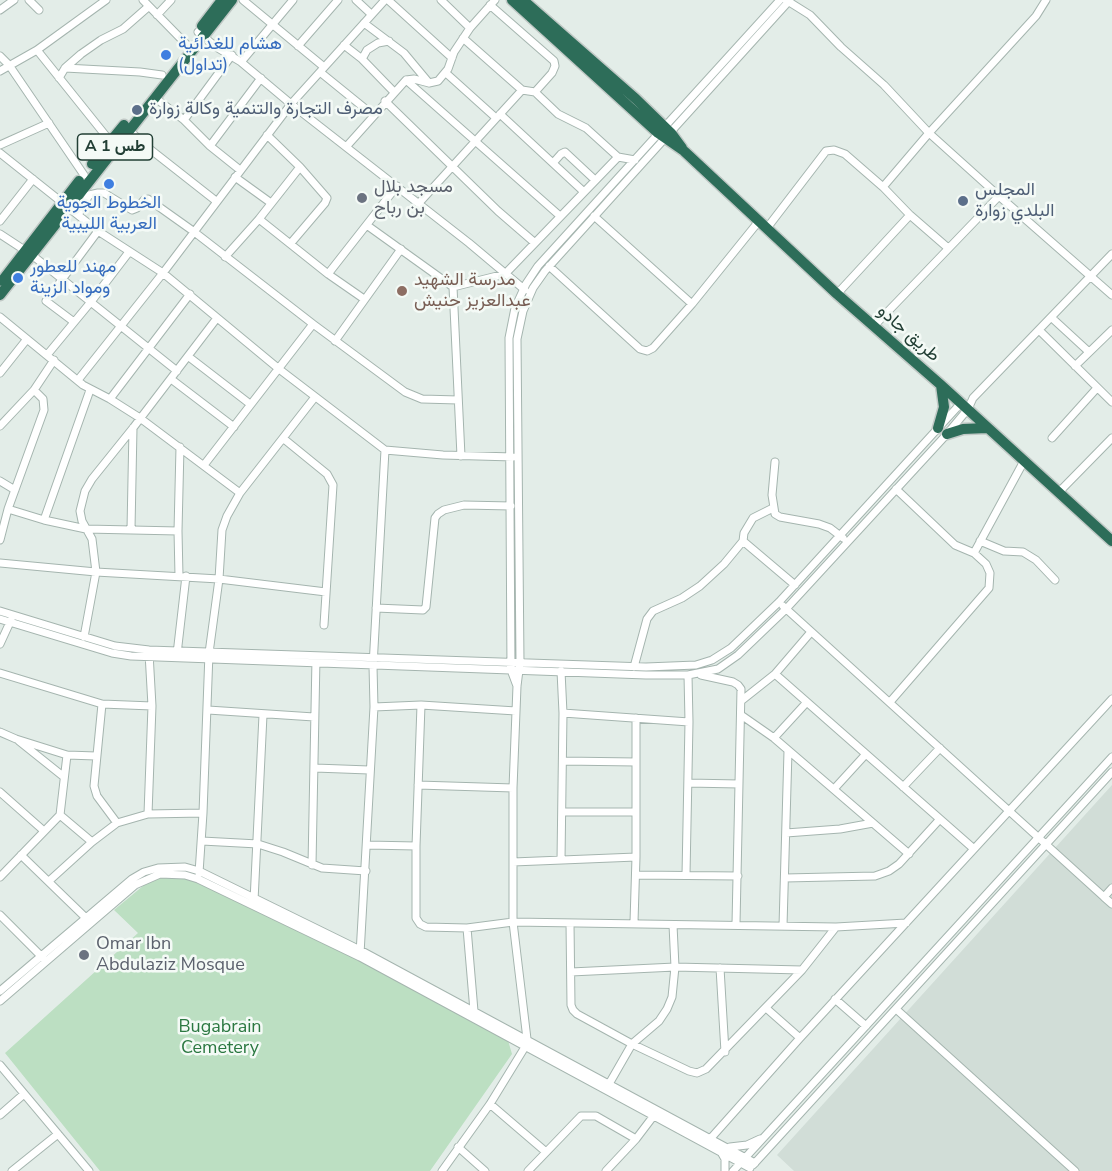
<!DOCTYPE html>
<meta charset="utf-8">
<style>
body{margin:0}
canvas{display:block;background:#e3ede8}
</style>
<canvas width="1112" height="1171"></canvas>
<script>
const g = document.querySelector('canvas').getContext('2d');
g.lineJoin = 'round';
function paint(path, color) {
  g.fillStyle = color;
  g.fill(path, 'evenodd');
}
function poly(rows) {
  const path = new Path2D();
  for (const r of rows) {
    path.moveTo(r[0], r[1]);
    for (let i = 2; i < r.length; i += 2) path.lineTo(r[i], r[i + 1]);
  }
  return path;
}
function strokePath(path, color, width, dash) {
  g.strokeStyle = color;
  g.lineWidth = width;
  g.lineCap = dash ? 'butt' : 'round';
  g.setLineDash(dash || []);
  g.stroke(path);
}
function write(font, color, halo, rows, align = 'center') {
  g.font = font + ' "Nunito Sans",Vazirmatn,sans-serif';
  g.lineWidth = 5;
  g.setLineDash([]);
  g.textBaseline = 'middle';
  g.strokeStyle = halo;
  g.fillStyle = color;
  for (const [text, x, y, turn = 0] of rows) {
    g.save();
    g.translate(x, y);
    g.rotate((+turn || 0) * Math.PI / 180);
    g.textAlign = isNaN(turn) ? turn : align;
    if (halo) g.strokeText(text, 0, 0);
    g.fillText(text, 0, 0);
    g.restore();
  }
}
const built = poly([
 [1112,785,1112,1171,794,1171,777,1155]
]);
const green = poly([
 [163,877,193,878,353,955,507,1037,512,1054,430,1171,100,1171,5,1053,138,933,114,910,149,881]
]);
const minor = poly([
 [29,0,39,10],
 [143,0,187,45],
 [243,0,324,67],
 [356,0,371,14],
 [388,0,452,58],
 [441,0,470,28],
 [786,0,810,15,841,47,884,85,929,133,999,196],
 [490,5,554,61,555,66,552,73,535,92,522,90],
 [0,10,14,0],
 [157,15,171,0],
 [364,23,404,53,429,83],
 [198,32,216,47,241,62,291,104,469,243,525,290],
 [344,45,362,59,394,92],
 [298,46,338,0],
 [37,50,110,141],
 [0,56,9,65,84,175],
 [362,59,367,50,378,43,389,41],
 [241,62,293,0],
 [65,68,81,54,101,40,123,29,148,7],
 [0,71,37,50,106,0],
 [320,72,373,115],
 [446,73,496,118],
 [59,78,65,68,140,72,162,75],
 [406,80,560,216],
 [535,92,558,114,586,128,618,157,635,160],
 [154,97,184,120,210,146,240,170],
 [385,101,498,211,535,243],
 [500,114,584,192],
 [184,120,232,55],
 [129,130,146,146,216,201],
 [267,135,300,167],
 [0,145,49,123],
 [210,146,261,78],
 [346,147,406,80,414,79,429,83,438,81,448,69,454,52,470,28,495,0],
 [0,153,98,231,163,273,279,369,385,450,443,455,513,457],
 [553,163,561,154,565,152,595,180],
 [235,177,271,203],
 [419,203,522,90,463,38],
 [78,215,89,195,98,193,104,193,132,210,137,208,144,200,148,199,193,231,313,324,405,392,422,399,458,400],
 [910,215,948,248],
 [594,216,692,304],
 [259,219,328,274,364,299],
 [0,221,33,179],
 [368,226,453,287],
 [767,228,826,151,834,150,845,154,883,187],
 [0,234,32,255,177,371],
 [225,257,259,219,300,167,327,198,325,203,291,243],
 [549,266,640,349,647,351,653,348,692,304,759,221],
 [328,274,397,186],
 [837,294,910,215,883,187,929,133,1036,16,1046,0],
 [0,317,83,385,110,399,140,418,240,493],
 [1052,318,1089,352],
 [74,322,46,301,98,231],
 [873,327,999,196,1112,295],
 [1039,330,1112,402],
 [335,341,401,249],
 [47,355,90,303,129,252],
 [189,357,250,404],
 [1075,366,1112,330],
 [0,373,27,339],
 [171,379,234,427],
 [78,380,163,273,291,104,385,0],
 [110,399,190,294],
 [0,426,34,390,54,360],
 [1052,438,1097,388],
 [284,439,327,474,333,485,324,625],
 [461,456,453,287,505,274,618,157],
 [775,462,772,495,775,514,780,517,819,524,830,528,843,538],
 [204,465,313,324],
 [0,481,15,490],
 [896,489,955,545,974,553],
 [1059,492,1112,438],
 [8,509,44,520,86,529,178,531],
 [44,520,90,390],
 [131,529,133,428],
 [0,540,8,509,44,410,43,399,34,390],
 [743,541,795,585],
 [980,541,1004,551,1023,552,1036,560,1055,580],
 [0,563,96,572,219,579,326,592],
 [179,576,178,531,180,447],
 [783,606,1104,897,1112,888],
 [376,608,423,610,426,607,435,518,438,514,444,510,464,505,511,506],
 [0,611,115,646,149,650,646,667,696,665,712,660,731,648,779,602,962,402],
 [0,619,112,653,131,656,646,675,688,675,718,669,738,655,786,609,947,434,968,409,973,398,1112,254],
 [84,637,96,572,92,539,82,521,80,511,85,491,92,479,133,428,217,318],
 [0,644,11,620],
 [177,654,186,576],
 [634,667,647,619,653,611,682,598,700,586,724,564,743,541,744,533,753,518,773,508],
 [561,671,563,713,561,860],
 [0,673,102,704,152,706],
 [775,674,974,849],
 [701,675,733,682,738,685,741,689,736,924],
 [517,686,511,670,509,338,515,308,526,284,538,266,780,0],
 [741,701,775,674,811,632],
 [890,702,989,588,990,573,986,564,974,553,1024,461],
 [102,704,94,786,97,796,117,823],
 [421,705,416,846,416,918,420,924,426,927,467,928,513,922,836,927,802,970,675,967,571,972],
 [374,707,421,705,516,711],
 [208,710,314,717],
 [563,713,689,722],
 [741,715,774,738,909,854],
 [0,732,16,739,67,755,96,756],
 [774,738,807,702],
 [19,741,64,777],
 [563,761,636,762],
 [315,768,369,770],
 [688,783,739,784],
 [418,785,513,788],
 [903,787,940,748],
 [834,789,866,754],
 [0,792,44,831],
 [562,812,636,812],
 [148,814,152,706,149,653],
 [60,815,67,755],
 [786,833,840,829,873,823],
 [202,841,258,844,283,852,322,868,366,871],
 [367,845,416,846],
 [21,855,88,920],
 [513,862,636,857],
 [312,865,316,658],
 [199,873,203,813,209,653,219,579,222,530,227,516,240,493,315,397],
 [636,875,738,876],
 [686,875,689,722,688,675],
 [0,877,60,815,92,842],
 [785,878,875,876,889,871,899,864,940,819],
 [49,881,92,842,117,823,148,814,203,813],
 [1104,897,1112,904],
 [254,901,263,715],
 [0,915,44,959],
 [634,922,636,857,636,718],
 [570,923,571,1005,573,1010,577,1014,632,1044,689,1071,697,1073,706,1069,802,970],
 [783,926,788,751],
 [836,927,906,923],
 [467,928,474,1011],
 [360,954,374,707,373,666,385,450],
 [720,968,725,1052],
 [0,991,132,879,144,872,158,868,185,867,199,871,360,950,755,1163],
 [835,999,866,1026],
 [0,1001,135,885,160,874,185,875,198,879,360,957,750,1168],
 [766,1008,800,1038],
 [896,1009,1075,1171],
 [0,1065,89,1171],
 [609,1084,632,1044,659,1021,667,1009,672,997,675,967,673,925],
 [490,1104,546,1152],
 [0,1115,24,1094],
 [711,1138,800,1038,1112,699],
 [458,1147,485,1171],
 [730,1147,747,1145,760,1139],
 [721,1152,725,1159,725,1171],
 [753,1165,1112,772],
 [12,1171,58,1134],
 [442,1171,490,1104,525,1047,527,1039,513,922,513,788,517,686,520,662,517,339,523,311,533,288,545,271,790,0],
 [528,1171,581,1116,596,1116,636,1139],
 [606,1171,636,1139,655,1114],
 [733,1171,1112,757]
]);
const highway = poly([
 [512,0,658,133,684,151,837,294,941,385,1112,541],
 [523,0,636,99,671,133,682,148],
 [202,26,222,0],
 [92,164,124,125],
 [2,281,79,181],
 [0,295,232,0],
 [938,428,944,407,941,385],
 [947,434,963,429,987,428]
]);
const markers = [
 [166,55,6,"#3f7fe0"],
 [137,110,6,"#5c6f8a"],
 [109,184,6,"#3f7fe0"],
 [362,198,6,"#6b7280"],
 [963,201,6,"#5c6f8a"],
 [18,278,6,"#3f7fe0"],
 [402,291,6,"#8d6e63"],
 [84,955,6,"#6b7280"]
];
const shields = [
 [115,147,75]
];
const shieldNames = [
 ["A 1 طس",115,147]
];
const shopNames = [
 ["هشام للغدائية",178,45],
 ["(تداول)",178,66],
 ["الخطوط الجوية",109,204,"center"],
 ["العربية الليبية",109,225,"center"],
 ["مهند للعطور",30,268],
 ["ومواد الزينة",30,289]
];
const serviceNames = [
 ["مصرف التجارة والتنمية وكالة زوارة",149,110],
 ["المجلس",975,191],
 ["البلدي زوارة",975,212]
];
const worshipNames = [
 ["مسجد بلال",374,188],
 ["بن رباح",374,209],
 ["Omar Ibn",96,945],
 ["Abdulaziz Mosque",96,966]
];
const educationNames = [
 ["مدرسة الشهيد",414,281],
 ["عبدالعزيز حنيش",414,302]
];
const streetNames = [
 ["طريق جادو",908,334,41]
];
const parkNames = [
 ["Bugabrain",220,1028],
 ["Cemetery",220,1049]
];
paint(built, '#d1ddd7');
paint(green, '#bcdfc2');
strokePath(minor, '#a5b5af', 9);
strokePath(highway, '#c1c9c6', 13);
strokePath(minor, '#fff', 7);
strokePath(highway, '#2d6d59', 10);
for (const [x, y, r, color] of markers) {
  const dot = new Path2D();
  dot.arc(x, y, r, 0, 2 * Math.PI);
  g.fillStyle = color;
  g.fill(dot);
  strokePath(dot, '#f4faf6', 2);
}
for (const [x, y, w] of shields) {
  const box = new Path2D();
  box.roundRect(x - w / 2, y - 13, w, 26, 4.5);
  g.fillStyle = '#f4faf6';
  g.fill(box);
  strokePath(box, '#223f35', 1.5);
}
write('bold 16px', '#223f35', null, shieldNames);
write('18px', '#366cbe', '#f4faf6', shopNames, 'left');
write('18px', '#4e5e75', '#f4faf6', serviceNames, 'left');
write('18px', '#5b616d', '#f4faf6', worshipNames, 'left');
write('18px', '#785e54', '#f4faf6', educationNames, 'left');
write('18px', '#223f35', '#f4faf6', streetNames);
write('18px', '#2b7841', '#f4faf6', parkNames);
</script>
